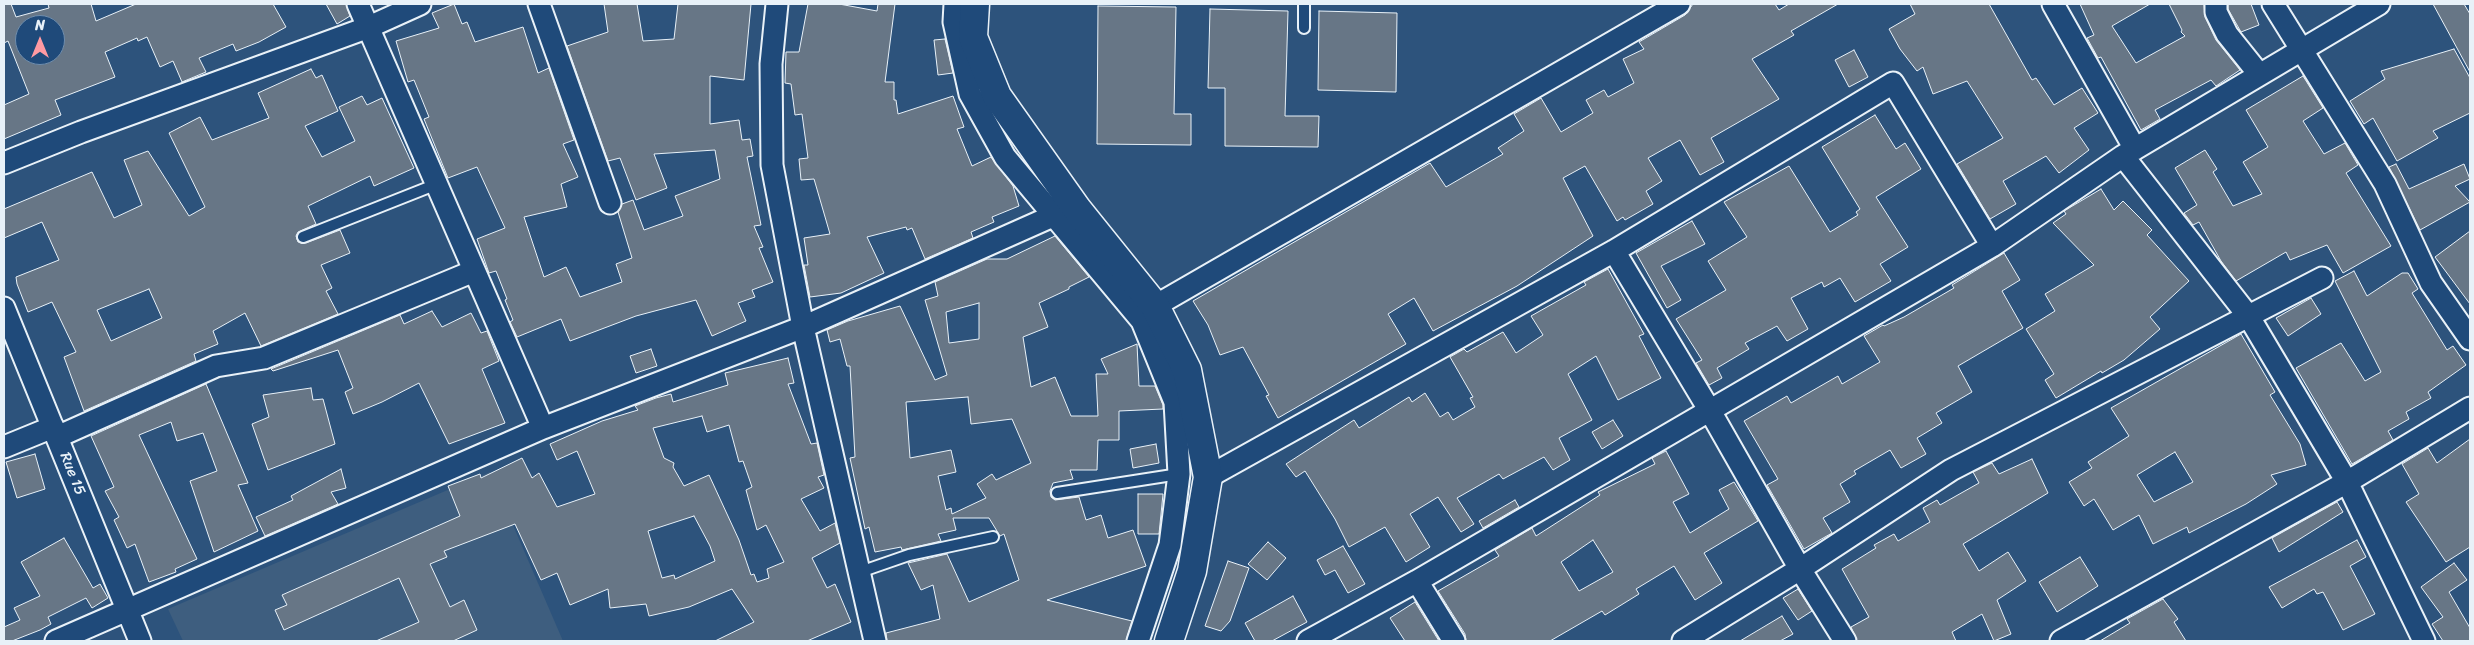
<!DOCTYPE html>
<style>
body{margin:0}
#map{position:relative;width:2474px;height:645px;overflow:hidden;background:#2d537c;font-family:Sriracha,sans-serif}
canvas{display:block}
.frame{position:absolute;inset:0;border:5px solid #e8f1f8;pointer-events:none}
.north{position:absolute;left:15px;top:15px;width:50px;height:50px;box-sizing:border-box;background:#1f4a7a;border:1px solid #6f8dac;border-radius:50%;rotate:0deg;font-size:14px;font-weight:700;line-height:20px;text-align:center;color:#e8f1f8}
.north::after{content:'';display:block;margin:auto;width:18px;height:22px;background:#ff9aa2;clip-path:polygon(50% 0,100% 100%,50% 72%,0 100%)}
</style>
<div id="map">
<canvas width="2474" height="645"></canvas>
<div class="frame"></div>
<div class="north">N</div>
</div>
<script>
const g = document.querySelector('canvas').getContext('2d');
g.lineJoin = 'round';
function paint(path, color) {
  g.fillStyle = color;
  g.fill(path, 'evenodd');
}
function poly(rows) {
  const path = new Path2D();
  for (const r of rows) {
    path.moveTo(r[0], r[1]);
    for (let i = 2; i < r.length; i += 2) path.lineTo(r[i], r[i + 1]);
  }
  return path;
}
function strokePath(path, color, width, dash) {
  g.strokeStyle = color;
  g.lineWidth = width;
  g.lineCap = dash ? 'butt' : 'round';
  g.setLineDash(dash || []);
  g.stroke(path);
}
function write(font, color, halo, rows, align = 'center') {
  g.font = font + ' Sriracha,sans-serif';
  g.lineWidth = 4;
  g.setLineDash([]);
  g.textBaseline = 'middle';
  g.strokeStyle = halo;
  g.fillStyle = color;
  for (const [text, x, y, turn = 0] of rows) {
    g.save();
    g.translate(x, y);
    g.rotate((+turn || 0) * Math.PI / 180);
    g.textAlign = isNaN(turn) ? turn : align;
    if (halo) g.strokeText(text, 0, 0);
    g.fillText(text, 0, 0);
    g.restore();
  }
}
const built = poly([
 [490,472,563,641,183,641,168,609]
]);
const building = poly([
 [4,4,11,4,16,17,49,8,48,4,91,4,96,21,136,4,273,4,286,27,259,42,236,51,233,44,199,58,206,72,182,82,173,61,160,67,147,37,138,41,137,38,105,52,115,77,55,100,61,115,4,139,4,105,29,94,8,41,4,43,4,4],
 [25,25,55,25,55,55,25,55,25,25],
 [326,4,346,4,350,16,337,24,326,4],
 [454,4,462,24,467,22,475,42,523,27,538,73,549,68,574,140,563,144,578,177,561,184,567,207,524,217,544,277,566,267,580,297,622,282,616,264,632,258,618,212,622,204,633,200,644,230,683,216,675,196,720,179,715,150,654,154,667,188,636,200,620,158,608,161,567,46,608,32,604,4,637,4,643,41,674,39,678,4,751,4,744,80,710,76,710,124,739,120,742,140,750,139,753,156,747,157,761,225,754,226,763,247,759,248,773,282,752,290,755,297,738,303,746,321,712,336,696,300,636,316,570,341,561,319,517,337,510,322,513,320,505,300,507,299,496,271,489,273,477,239,505,228,477,167,448,178,424,119,429,117,414,80,408,82,396,41,439,28,432,13,454,4],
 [808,4,839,4,877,11,878,4,895,4,885,82,894,82,894,100,896,100,898,114,953,96,964,127,957,129,972,166,991,157,1013,186,1019,206,992,217,994,222,971,232,973,238,925,259,912,228,907,230,906,227,867,237,884,273,841,293,810,297,804,265,808,265,804,238,830,234,814,179,801,180,799,159,808,158,802,114,795,115,791,84,785,83,786,52,799,52,808,4],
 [1693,4,1775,4,1779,10,1789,4,1838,4,1791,31,1794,35,1752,59,1779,99,1711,138,1724,162,1700,175,1680,140,1648,158,1662,181,1646,191,1653,204,1625,220,1623,217,1617,221,1585,166,1563,178,1593,236,1517,286,1433,331,1414,298,1388,314,1406,344,1278,418,1266,396,1269,395,1243,347,1220,355,1208,325,1193,301,1430,163,1446,187,1503,154,1498,148,1524,131,1514,114,1541,98,1561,132,1593,113,1586,100,1604,90,1608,97,1634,83,1623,59,1644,49,1639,42,1685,15,1693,4],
 [1910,4,1989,4,2032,80,2036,78,2054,105,2082,88,2098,113,2074,128,2089,150,2059,173,2046,156,2003,181,2016,204,1990,219,1957,164,2003,138,1967,81,1933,94,1923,67,1917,71,1900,49,1889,29,1915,14,1910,4],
 [2080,4,2150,4,2112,26,2136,63,2185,36,2181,32,2182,30,2169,4,2204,4,2205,17,2216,40,2240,70,2216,86,2211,80,2155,110,2160,119,2141,130,2101,57,2098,58,2087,38,2094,35,2080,4],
 [2228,4,2251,4,2259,25,2241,32,2228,9,2228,4],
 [2433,4,2464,4,2470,14,2470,72,2433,4],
 [1098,6,1176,7,1174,114,1191,114,1191,145,1097,144,1098,6],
 [1210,9,1288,11,1285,116,1319,116,1318,147,1225,146,1225,88,1208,88,1210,9],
 [1319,11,1397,13,1396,92,1318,90,1319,11],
 [945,39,953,73,938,75,934,40,945,39],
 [2454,49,2470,78,2470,113,2433,131,2438,138,2397,161,2373,118,2364,124,2350,101,2385,79,2381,71,2454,49],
 [1854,50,1868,77,1849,87,1835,60,1854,50],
 [311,69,316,78,322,75,338,111,305,126,322,157,355,141,339,107,362,96,367,105,382,98,414,168,374,186,370,176,308,206,316,224,298,232,296,236,298,242,306,243,340,230,350,253,321,265,332,288,326,291,338,314,261,346,245,313,213,331,218,344,194,354,196,361,84,411,64,357,76,352,52,302,28,312,17,284,16,277,59,260,42,222,4,238,4,209,92,172,114,218,142,205,124,160,148,151,189,216,205,207,169,133,200,117,212,140,269,118,258,93,311,69],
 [149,289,162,318,111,341,97,310,149,289],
 [2303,76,2323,108,2303,121,2324,154,2345,143,2358,165,2346,173,2391,246,2343,273,2327,245,2290,260,2286,252,2236,281,2221,261,2199,222,2193,225,2184,213,2197,205,2175,168,2205,150,2217,169,2213,172,2233,206,2262,194,2243,162,2268,147,2246,110,2303,76],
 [1875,115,1896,149,1905,143,1921,169,1876,197,1908,247,1880,264,1891,281,1855,302,1840,278,1824,287,1822,282,1791,298,1808,329,1787,341,1777,326,1745,343,1749,349,1717,368,1722,378,1709,385,1696,363,1702,360,1676,319,1726,290,1708,261,1747,237,1724,202,1789,166,1830,232,1858,215,1856,212,1860,209,1822,147,1875,115],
 [2396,164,2409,189,2464,164,2470,179,2455,186,2470,202,2420,230,2389,167,2396,164],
 [2101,189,2114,210,2123,201,2152,230,2147,235,2189,281,2150,317,2160,329,2124,360,2102,373,2101,371,2056,398,2045,380,2054,374,2026,329,2055,311,2045,294,2094,265,2053,223,2066,214,2064,211,2101,189],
 [1692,221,1705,244,1661,266,1681,300,1667,308,1636,253,1692,221],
 [2470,231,2470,304,2435,257,2470,231],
 [1055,236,1089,277,1069,287,1069,289,1039,303,1048,327,1023,337,1031,387,1055,377,1071,416,1098,416,1096,374,1108,374,1101,359,1137,344,1139,386,1155,386,1163,405,1163,409,1119,411,1119,440,1098,440,1097,470,1070,470,1073,479,1053,483,1050,491,1051,497,1055,500,1079,497,1086,520,1101,515,1108,538,1133,530,1146,566,1047,600,1132,621,1126,641,887,641,886,633,940,619,933,585,921,590,908,563,947,554,969,602,1019,580,1004,534,1000,536,989,518,953,518,956,530,938,534,941,541,902,550,901,547,875,552,869,527,865,529,850,458,855,457,850,366,847,366,840,339,830,342,827,330,848,321,900,306,935,380,947,375,925,300,938,296,935,282,987,259,1007,259,1055,236],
 [979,303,979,339,949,343,946,312,979,303],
 [968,397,971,424,1012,419,1031,463,996,480,992,474,977,484,986,498,952,514,951,508,946,510,938,476,956,472,951,450,910,458,906,402,968,397],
 [2004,253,2020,280,2002,291,2023,328,1958,366,1972,392,1936,413,1942,423,1917,438,1926,454,1901,468,1890,450,1854,471,1856,474,1840,484,1850,502,1823,518,1832,533,1804,549,1767,485,1778,479,1744,421,1787,396,1791,403,1838,376,1842,384,1880,362,1864,336,1883,325,1884,326,1904,317,1954,288,1952,285,2004,253],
 [1608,269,1644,334,1639,336,1661,378,1618,400,1596,356,1568,374,1592,420,1559,438,1570,460,1553,470,1544,457,1503,479,1499,474,1457,498,1474,524,1461,532,1438,497,1410,514,1430,547,1406,562,1385,527,1349,547,1335,519,1305,471,1296,477,1286,464,1354,420,1359,428,1409,397,1412,402,1425,393,1440,417,1448,412,1453,420,1475,407,1470,398,1473,397,1450,357,1464,349,1467,352,1503,332,1516,353,1543,335,1531,316,1586,285,1584,282,1608,269],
 [2354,271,2367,296,2402,273,2408,273,2418,289,2412,293,2447,350,2453,346,2466,365,2428,392,2431,398,2406,412,2409,419,2388,431,2393,440,2352,464,2296,368,2341,343,2365,381,2381,372,2335,281,2354,271],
 [2311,298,2321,314,2288,336,2276,318,2311,298],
 [432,311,442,327,471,313,481,333,487,331,499,361,482,369,505,423,449,444,419,383,382,402,353,414,345,392,353,388,338,350,273,371,271,369,400,315,404,324,432,311],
 [2241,334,2275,392,2270,395,2300,444,2306,465,2271,475,2277,484,2246,504,2189,533,2187,527,2153,544,2139,515,2113,530,2094,499,2084,506,2069,482,2092,468,2088,462,2129,436,2111,408,2241,334],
 [2175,452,2193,482,2154,502,2137,475,2175,452],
 [651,349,657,366,636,373,630,356,651,349],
 [788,358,794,383,788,384,811,444,817,443,824,475,818,477,824,488,801,499,820,531,835,523,840,543,812,558,827,588,835,584,851,622,807,641,715,641,754,622,732,589,689,607,649,616,646,604,610,608,608,589,570,605,557,573,541,580,515,524,444,551,447,557,430,564,450,607,464,600,477,630,453,641,376,641,419,622,399,578,284,630,275,610,287,605,282,595,460,516,448,486,480,474,481,478,522,458,532,478,539,473,557,507,595,494,577,451,557,460,550,444,602,421,638,410,635,406,656,398,671,394,673,402,728,385,725,373,788,358],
 [702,416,707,432,729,425,739,462,743,461,752,487,746,490,757,530,766,525,784,562,767,569,769,578,757,582,754,574,751,575,739,540,709,475,684,486,673,467,674,463,664,458,653,428,702,416],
 [694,516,710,546,715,561,675,579,674,575,662,578,648,531,694,516],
 [206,384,248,483,238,485,258,531,214,552,190,481,217,471,203,433,177,441,171,422,139,435,197,559,175,569,176,572,149,582,135,544,127,548,114,520,119,517,105,491,114,487,91,436,206,384],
 [311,388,313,400,323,399,335,444,268,470,252,424,269,417,263,395,311,388],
 [1613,420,1623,436,1602,449,1592,432,1613,420],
 [2470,439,2470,547,2446,562,2406,502,2419,494,2402,464,2428,448,2437,463,2470,439],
 [1156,444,1159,463,1133,468,1130,449,1156,444],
 [1666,451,1689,494,1673,502,1690,533,1729,509,1719,490,1734,482,1758,521,1704,553,1722,583,1695,600,1674,566,1636,589,1639,594,1605,615,1602,611,1550,641,1466,641,1465,634,1438,591,1499,556,1495,550,1532,528,1536,536,1600,495,1598,492,1655,464,1652,458,1666,451],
 [1593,540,1613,572,1579,591,1561,562,1593,540],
 [35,454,45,489,17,498,6,462,35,454],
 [2032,459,2048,493,1963,544,1979,571,2008,552,2026,581,1997,600,2011,634,1994,641,1982,614,1952,632,1956,641,1857,641,1851,627,1869,617,1842,569,1876,548,1874,545,1894,534,1898,541,1930,522,1923,508,1937,500,1940,505,1979,483,1973,472,1992,463,1999,474,2032,459],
 [341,469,346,488,331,492,338,504,265,536,256,517,293,500,291,496,341,469],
 [1138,494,1163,494,1159,534,1138,534,1138,494],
 [1515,500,1519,507,1483,528,1479,521,1515,500],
 [2337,502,2343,512,2279,552,2272,538,2337,502],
 [64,538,93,588,100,584,108,598,92,608,86,598,48,617,51,624,40,630,12,641,4,641,4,627,20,620,14,608,40,596,21,562,64,538],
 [2357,540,2366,557,2350,566,2375,614,2343,630,2323,592,2317,594,2314,589,2282,608,2269,587,2357,540],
 [1268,542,1286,558,1267,580,1248,564,1268,542],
 [1343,546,1365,584,1348,593,1335,570,1325,575,1317,560,1343,546],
 [2080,557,2098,586,2057,612,2039,582,2080,557],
 [1228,561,1249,568,1230,621,1221,631,1205,626,1228,561],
 [2454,563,2467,580,2449,592,2470,628,2470,641,2443,641,2432,624,2443,617,2421,587,2454,563],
 [1798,589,1812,611,1798,620,1783,598,1798,589],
 [1293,596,1307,622,1272,641,1255,641,1245,623,1293,596],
 [2163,599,2178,619,2174,622,2186,641,2100,641,2130,623,2127,619,2163,599],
 [1415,602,1439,641,1405,641,1390,618,1415,602],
 [1782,616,1793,634,1780,641,1740,641,1782,616]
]);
const lane = poly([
 [1304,4,1304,28],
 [303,237,437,184],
 [1057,493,1179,474],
 [860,572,909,555,993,537]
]);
const street = poly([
 [358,4,543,428],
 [539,4,610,203],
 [777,4,771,64,772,165,803,327,875,641],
 [955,4,954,22,970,94,1005,157,1142,321,1175,402,1179,474,1170,545,1138,641],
 [2053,4,2135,149],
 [2216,4,2216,12,2227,34,2259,74],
 [2273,4,2385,184,2431,283,2470,339],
 [2123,156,2249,317,2347,482,2424,641],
 [4,163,81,132,369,27,420,4],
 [1614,251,1710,411,1800,569,1845,641],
 [1155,306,1679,4],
 [4,308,140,641],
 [57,437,216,366,264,358,474,271],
 [4,447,53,427],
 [1208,477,1614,251,1893,83,1992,246],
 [1417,581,1454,641],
 [56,641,543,428,803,327,1055,215,1077,209],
 [1308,641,1417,581,1992,246,2123,156,2379,4],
 [1683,641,1800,569,1951,470,2322,278],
 [2061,641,2347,482,2470,408]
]);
const secondary = poly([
 [975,4,973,37,997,96,1077,209,1155,306,1187,370,1208,477,1192,571,1169,641]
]);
const streetNames = [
 ["Rue 15",72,474,68]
];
paint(built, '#3e5e7f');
paint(building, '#677686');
strokePath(building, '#e8f1f8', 1);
strokePath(lane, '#e8f1f8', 14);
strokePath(street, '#e8f1f8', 25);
strokePath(secondary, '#e8f1f8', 31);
strokePath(lane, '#1f4a7a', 10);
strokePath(street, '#1f4a7a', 21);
strokePath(secondary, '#1f4a7a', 28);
write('15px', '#e8f1f8', '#1f4a7a', streetNames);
</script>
